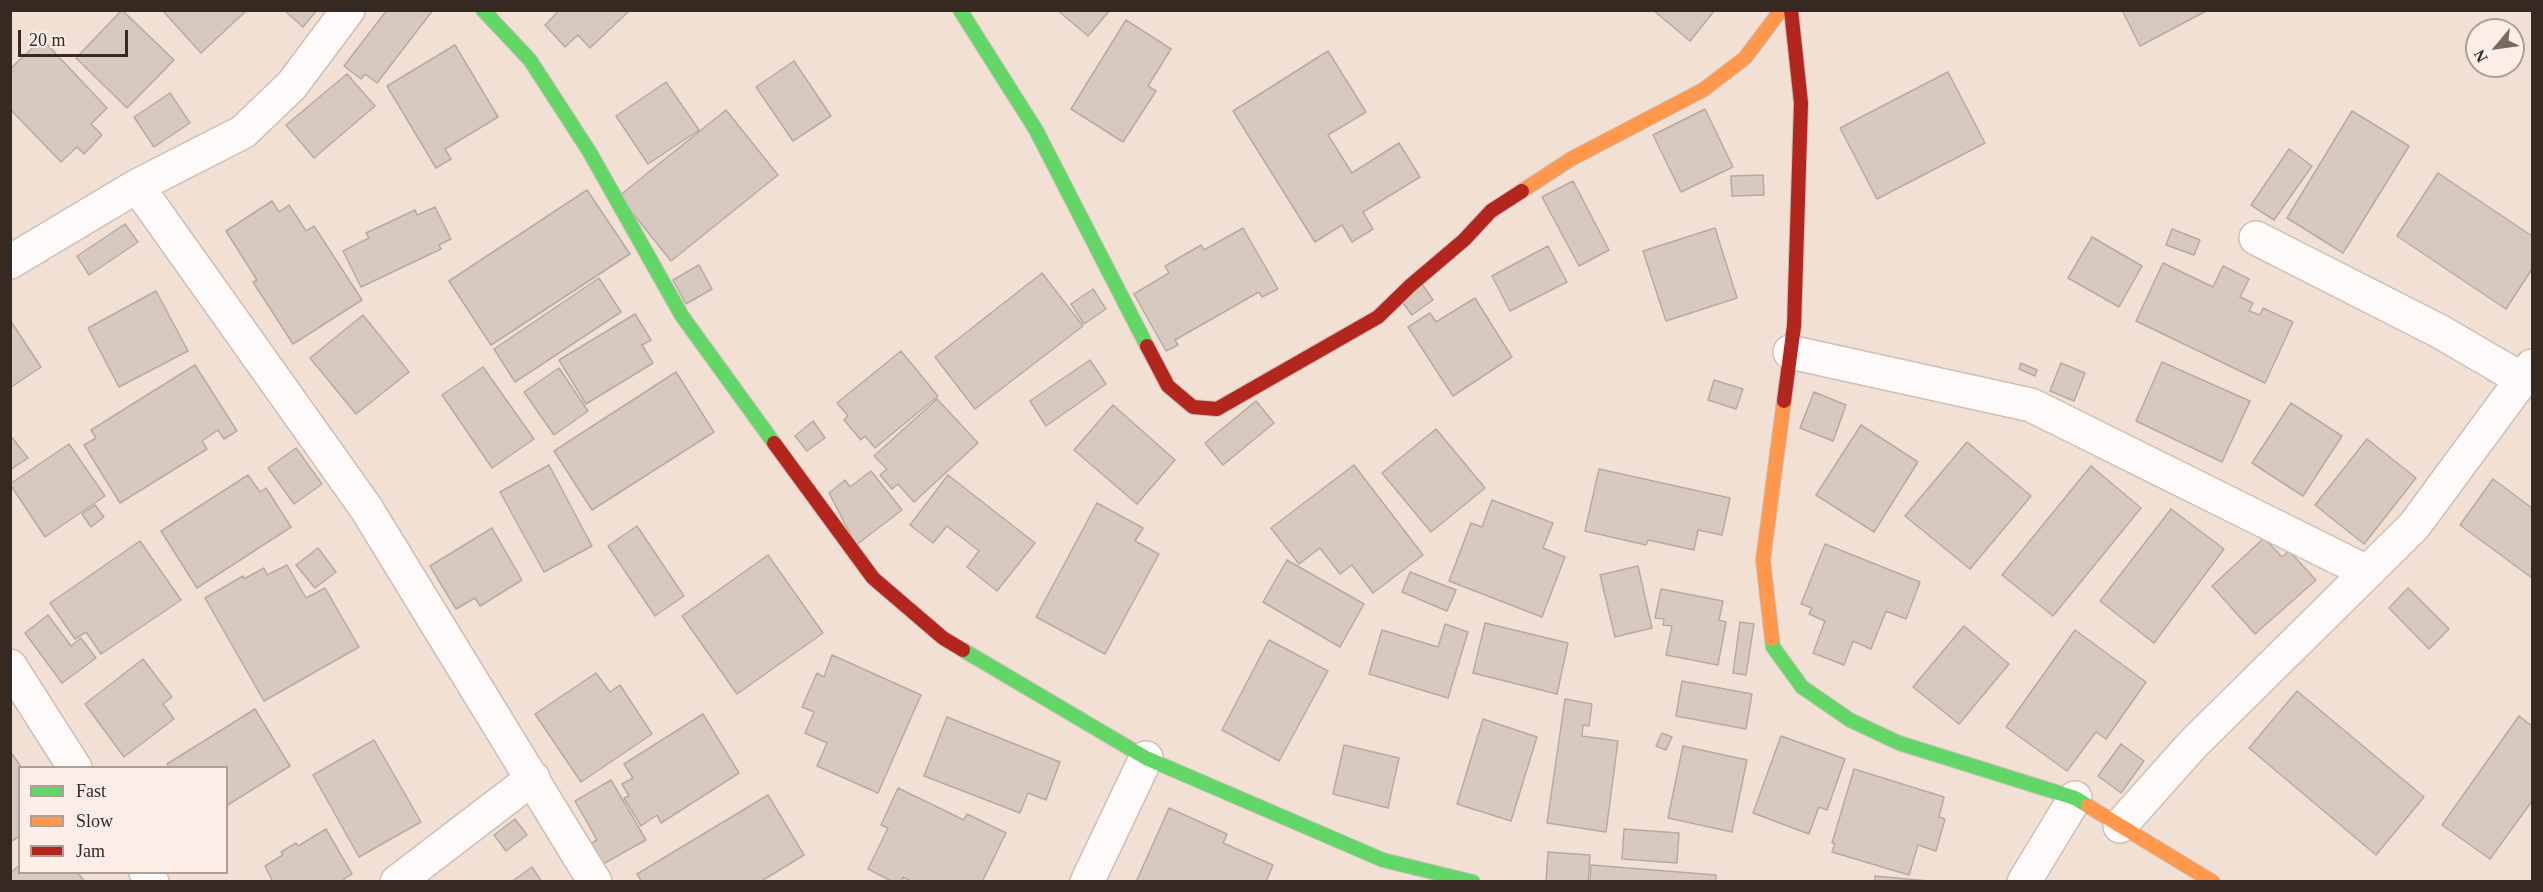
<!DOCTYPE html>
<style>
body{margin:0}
#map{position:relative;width:2543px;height:892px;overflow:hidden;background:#f2e0d5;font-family:Georgia,serif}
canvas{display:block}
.frame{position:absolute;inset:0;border:12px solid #362922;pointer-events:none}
.legend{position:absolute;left:18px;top:766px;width:210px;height:108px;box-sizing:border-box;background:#fceee6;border:2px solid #ad9f98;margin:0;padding:8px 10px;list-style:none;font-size:18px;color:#362922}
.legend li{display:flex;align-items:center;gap:12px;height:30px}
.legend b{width:30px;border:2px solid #ad9f98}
.north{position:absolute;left:2465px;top:18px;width:60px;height:60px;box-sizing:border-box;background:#fceee6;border:2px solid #ad9f98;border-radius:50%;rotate:241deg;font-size:16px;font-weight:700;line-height:24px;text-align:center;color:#362922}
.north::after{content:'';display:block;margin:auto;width:21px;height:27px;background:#786961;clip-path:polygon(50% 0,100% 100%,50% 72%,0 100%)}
.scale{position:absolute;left:18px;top:30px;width:110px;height:27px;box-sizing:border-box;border:3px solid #362922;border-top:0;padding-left:8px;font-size:18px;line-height:21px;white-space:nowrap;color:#362922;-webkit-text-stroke:4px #fceee6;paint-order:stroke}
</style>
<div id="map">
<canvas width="2543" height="892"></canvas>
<div class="frame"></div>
<ul class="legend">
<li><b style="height:8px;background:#63d668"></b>Fast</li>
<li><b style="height:8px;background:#ff974d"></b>Slow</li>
<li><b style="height:8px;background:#b3261e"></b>Jam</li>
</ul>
<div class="north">N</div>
<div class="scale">20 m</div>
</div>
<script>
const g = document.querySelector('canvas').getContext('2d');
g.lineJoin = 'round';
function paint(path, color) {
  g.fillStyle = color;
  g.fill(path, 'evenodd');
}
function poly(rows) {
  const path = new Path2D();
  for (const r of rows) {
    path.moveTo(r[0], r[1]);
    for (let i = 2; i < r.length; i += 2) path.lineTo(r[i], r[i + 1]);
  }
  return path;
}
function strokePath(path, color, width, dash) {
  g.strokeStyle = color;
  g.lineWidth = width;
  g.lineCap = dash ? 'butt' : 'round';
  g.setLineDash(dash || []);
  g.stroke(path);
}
const building = poly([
 [122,10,174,60,127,108,76,58,122,10],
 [162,10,247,10,201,53,162,10],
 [284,10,317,10,303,27,284,10],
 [387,10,433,10,377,83,365,74,361,79,344,66,387,10],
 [555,10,630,10,590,48,578,35,565,47,545,25,557,13,555,10],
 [1057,10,1110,10,1088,36,1057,10],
 [1653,10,1715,10,1690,41,1653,10],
 [2122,10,2208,10,2140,46,2122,10],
 [1126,20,1171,49,1148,86,1156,91,1123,142,1071,109,1126,20],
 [42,39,107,108,91,124,102,135,84,154,77,147,61,162,10,109,10,69,42,39],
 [455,45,498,117,445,149,451,159,436,168,387,86,455,45],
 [1328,51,1366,112,1328,135,1352,173,1399,143,1420,177,1363,212,1373,229,1352,242,1342,225,1315,242,1233,111,1328,51],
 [794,61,831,116,793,141,756,87,794,61],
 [1948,72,1985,143,1877,199,1840,128,1948,72],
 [347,74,375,106,314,158,286,125,347,74],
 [666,82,699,130,648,164,616,116,666,82],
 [170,93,190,123,154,147,134,117,170,93],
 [1705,109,1733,167,1681,192,1653,135,1705,109],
 [726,110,778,175,671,261,619,196,726,110],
 [2352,111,2409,146,2343,253,2287,218,2352,111],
 [2289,149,2312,166,2274,220,2251,205,2289,149],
 [2438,173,2532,236,2532,269,2506,309,2397,236,2438,173],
 [1763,175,1764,195,1732,196,1731,176,1763,175],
 [1573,181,1609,250,1579,266,1542,197,1573,181],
 [587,190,630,254,491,345,449,281,587,190],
 [272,201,279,212,289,205,306,231,314,226,362,300,293,344,253,282,257,280,226,231,272,201],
 [435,207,451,239,439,245,441,249,361,287,343,251,369,238,366,233,415,210,417,215,435,207],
 [125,224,138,242,89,275,77,256,125,224],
 [1243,228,1278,289,1262,297,1259,292,1175,340,1178,345,1166,351,1134,294,1169,273,1165,266,1201,245,1204,250,1243,228],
 [1715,228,1737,298,1666,321,1643,251,1715,228],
 [2172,229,2200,240,2194,255,2166,245,2172,229],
 [2092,237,2142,266,2119,307,2068,278,2092,237],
 [1548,246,1567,282,1510,311,1492,276,1548,246],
 [2163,263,2213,287,2223,266,2249,279,2240,297,2253,303,2249,311,2260,315,2263,308,2293,322,2265,383,2136,321,2163,263],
 [699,265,712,289,686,304,673,280,699,265],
 [1042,273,1083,326,975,409,935,357,1042,273],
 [599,278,621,312,515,382,494,349,599,278],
 [1422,284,1433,300,1412,315,1400,299,1422,284],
 [1093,289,1106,309,1084,324,1071,304,1093,289],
 [156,291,188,351,119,387,88,328,156,291],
 [1475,298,1512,357,1453,396,1408,327,1430,313,1436,322,1475,298],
 [635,314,651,340,642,345,653,363,586,404,559,360,635,314],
 [363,315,409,372,356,414,310,358,363,315],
 [10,320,41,367,10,388,10,320],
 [901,351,938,396,875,448,865,436,861,440,844,420,848,416,837,403,901,351],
 [1090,360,1106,384,1046,426,1030,401,1090,360],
 [2162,362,2250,401,2222,462,2136,421,2162,362],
 [2021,363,2037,370,2035,376,2019,369,2021,363],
 [2061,363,2085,373,2074,401,2050,391,2061,363],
 [195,365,237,431,224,439,218,430,202,441,207,449,120,503,84,445,96,438,91,430,195,365],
 [483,367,534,439,492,468,442,395,483,367],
 [559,368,588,411,554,435,524,392,559,368],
 [676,372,714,432,592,510,554,451,676,372],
 [1714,380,1743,389,1736,409,1708,400,1714,380],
 [1814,392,1846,405,1833,441,1800,428,1814,392],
 [937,399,978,443,914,502,898,484,892,489,880,475,887,469,874,456,937,399],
 [1256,401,1274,423,1223,465,1205,443,1256,401],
 [2291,403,2342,436,2303,496,2252,463,2291,403],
 [1113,405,1175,460,1137,504,1074,450,1113,405],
 [813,421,825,438,807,451,795,436,813,421],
 [1861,425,1918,462,1874,532,1816,495,1861,425],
 [1436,429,1485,488,1431,532,1382,473,1436,429],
 [10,435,28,458,10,470,10,435],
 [2367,439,2416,478,2364,544,2315,505,2367,439],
 [1967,442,2031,496,1970,569,1905,516,1967,442],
 [69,444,105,496,45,537,10,484,69,444],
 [296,448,322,484,294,504,268,468,296,448],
 [549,465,592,546,544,572,500,492,549,465],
 [1354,465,1423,555,1373,593,1352,565,1340,574,1320,548,1299,564,1271,528,1354,465],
 [2091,466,2141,508,2053,616,2002,575,2091,466],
 [1599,469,1730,498,1722,535,1698,530,1694,550,1648,540,1646,545,1585,531,1599,469],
 [871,471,902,510,856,545,829,493,845,480,850,487,871,471],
 [248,475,260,492,266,488,291,527,197,588,161,531,248,475],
 [948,475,1035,543,997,591,967,567,979,551,947,526,933,543,910,525,948,475],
 [2493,479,2532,508,2532,578,2460,525,2493,479],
 [1492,500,1553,523,1543,548,1565,557,1542,617,1449,581,1471,523,1482,527,1492,500],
 [1097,503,1143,528,1135,541,1159,554,1105,654,1036,617,1097,503],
 [95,505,104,517,91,527,82,514,95,505],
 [2171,509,2224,549,2154,643,2100,601,2171,509],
 [637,526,684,596,655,616,608,546,637,526],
 [492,528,522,580,480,606,475,598,456,609,430,566,492,528],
 [2264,538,2282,557,2289,551,2316,580,2255,634,2212,586,2264,538],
 [140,541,181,600,101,654,86,632,75,639,50,603,140,541],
 [1825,544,1920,582,1906,619,1886,611,1871,649,1853,641,1844,665,1813,653,1825,621,1809,614,1812,608,1801,604,1825,544],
 [318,548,336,572,315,588,296,565,318,548],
 [768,555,823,633,737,694,682,616,768,555],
 [1287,560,1364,604,1340,647,1263,602,1287,560],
 [287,565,306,598,325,588,359,647,264,701,205,598,243,576,244,579,264,568,267,575,287,565],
 [1638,566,1652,628,1615,637,1600,575,1638,566],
 [1410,572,1456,590,1447,611,1402,592,1410,572],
 [2408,588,2449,629,2429,649,2389,608,2408,588],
 [1661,589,1723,601,1719,620,1726,622,1718,665,1666,655,1672,626,1663,625,1664,619,1655,618,1661,589],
 [48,615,71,646,81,638,96,658,62,683,25,633,48,615],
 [1740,622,1754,624,1746,675,1733,673,1740,622],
 [1485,623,1568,643,1557,694,1473,673,1485,623],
 [1445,624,1468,632,1448,698,1369,674,1382,630,1438,647,1445,624],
 [1964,626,2009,664,1959,724,1913,687,1964,626],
 [2075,630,2146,682,2106,739,2096,732,2067,771,2006,727,2075,630],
 [1269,640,1328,671,1279,761,1222,730,1269,640],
 [832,655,921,695,878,793,817,766,827,743,805,733,814,712,802,707,817,673,824,677,832,655],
 [143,659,172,697,163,704,174,719,124,757,85,704,143,659],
 [596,673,610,692,620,685,652,734,581,782,535,714,596,673],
 [1682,681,1752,694,1746,729,1676,716,1682,681],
 [2297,691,2424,797,2376,855,2249,748,2297,691],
 [1565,699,1592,704,1589,726,1583,725,1582,736,1618,741,1606,832,1547,823,1565,699],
 [255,709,290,766,226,806,226,768,169,768,167,764,255,709],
 [703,714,739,773,661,823,657,815,641,826,624,798,629,796,622,784,633,778,624,764,703,714],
 [2519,716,2532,726,2532,801,2490,859,2442,825,2519,716],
 [947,717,1060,762,1046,800,1028,793,1020,813,924,776,947,717],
 [1483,719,1537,737,1511,821,1457,804,1483,719],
 [1662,733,1672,737,1666,750,1656,746,1662,733],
 [1781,736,1845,759,1827,810,1819,807,1809,834,1753,813,1781,736],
 [374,740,421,822,359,857,313,775,374,740],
 [2121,744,2144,761,2121,793,2098,776,2121,744],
 [1344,745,1399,758,1388,808,1333,794,1344,745],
 [1683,746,1747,760,1732,832,1668,818,1683,746],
 [10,751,22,768,20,768,20,836,10,842,10,751],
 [1854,769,1944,797,1939,817,1945,819,1936,851,1918,845,1909,875,1832,852,1835,844,1832,843,1854,769],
 [611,780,646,840,594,869,582,849,597,840,575,801,611,780],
 [898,788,964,820,967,814,1006,833,982,882,912,882,903,877,901,882,893,882,868,869,888,828,881,825,898,788],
 [768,795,804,855,760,882,642,882,637,874,768,795],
 [1169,808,1227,834,1223,843,1273,865,1266,882,1136,882,1169,808],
 [515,819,527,835,506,851,494,835,515,819],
 [326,829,352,874,340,882,273,882,265,866,283,855,281,852,296,843,298,846,326,829],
 [1624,829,1679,833,1677,863,1622,859,1624,829],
 [1548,852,1590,855,1588,882,1546,882,1548,852],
 [20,865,20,872,81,872,79,874,85,882,10,882,10,873,20,865],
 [1591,865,1716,875,1716,882,1590,882,1591,865],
 [532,867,542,882,511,882,532,867],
 [1875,876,1940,882,1875,882,1875,876]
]);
const street = poly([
 [137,186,366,508,595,882],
 [2256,238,2439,331,2523,380],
 [10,262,137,186,243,132,292,85,348,10],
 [1790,352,2031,405,2367,572],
 [10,666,75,768],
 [2120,826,2193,744,2414,526,2532,366],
 [146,872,152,882],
 [397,882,533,778],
 [1087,882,1146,758],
 [2024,882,2075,798]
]);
const fast = poly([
 [483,10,530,60,589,151,682,316,774,443],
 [960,10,1036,130,1147,346],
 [1772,639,1773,647,1802,687,1850,720,1899,743,2075,798,2088,806],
 [963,650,1146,758,1383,860,1473,882]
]);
const slow = poly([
 [1522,191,1571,159,1703,90,1745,58,1781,10],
 [1772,639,1763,560,1784,401],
 [2088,806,2213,882]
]);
const jam = poly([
 [1147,346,1168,386,1193,407,1217,409,1378,317,1411,285,1464,240,1491,211,1522,191],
 [1784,401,1794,326,1801,103,1791,10],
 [774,443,873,578,943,638,963,650]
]);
paint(building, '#d7c9bf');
strokePath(building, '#b7aaa1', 1.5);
strokePath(street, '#cebfb7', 36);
strokePath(fast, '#cebfb7', 16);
strokePath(slow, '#cebfb7', 16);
strokePath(jam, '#cebfb7', 16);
strokePath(street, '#fdfaf9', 33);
strokePath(fast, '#63d668', 14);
strokePath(slow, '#ff974d', 14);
strokePath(jam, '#b3261e', 14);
</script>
